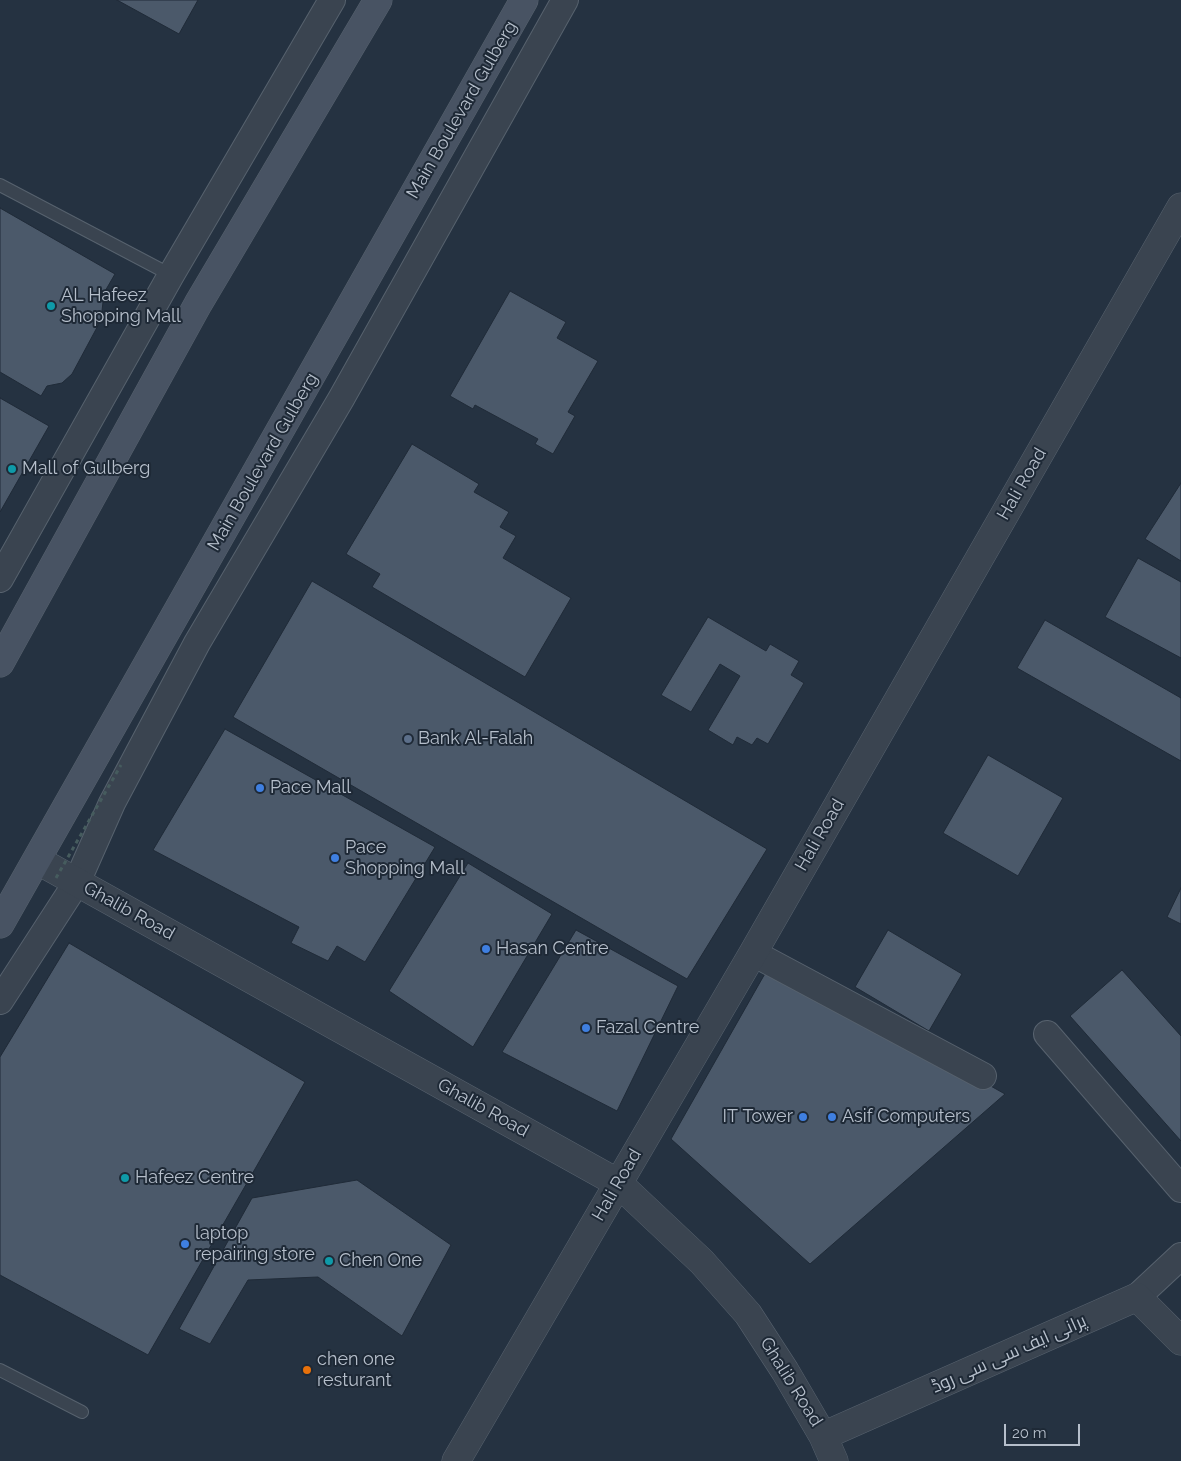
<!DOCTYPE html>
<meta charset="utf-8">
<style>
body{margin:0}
#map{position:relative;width:1181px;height:1461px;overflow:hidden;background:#253241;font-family:Raleway,sans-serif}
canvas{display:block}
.scale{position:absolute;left:1004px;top:1424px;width:76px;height:22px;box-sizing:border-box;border:2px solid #b6bfcb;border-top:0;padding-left:6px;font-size:15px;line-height:18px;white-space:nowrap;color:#b6bfcb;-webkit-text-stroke:4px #1e2936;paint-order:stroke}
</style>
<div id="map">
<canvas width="1181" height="1461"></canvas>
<div class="scale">20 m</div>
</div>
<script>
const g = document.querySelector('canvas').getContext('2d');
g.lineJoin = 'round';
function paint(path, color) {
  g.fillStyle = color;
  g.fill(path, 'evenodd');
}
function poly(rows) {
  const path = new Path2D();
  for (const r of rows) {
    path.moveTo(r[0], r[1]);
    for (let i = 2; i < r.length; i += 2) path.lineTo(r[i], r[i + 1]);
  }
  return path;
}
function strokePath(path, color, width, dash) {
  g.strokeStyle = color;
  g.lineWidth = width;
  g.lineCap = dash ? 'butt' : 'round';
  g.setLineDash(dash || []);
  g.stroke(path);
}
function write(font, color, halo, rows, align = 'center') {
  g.font = font + ' Raleway,Cairo,sans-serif';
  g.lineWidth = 4;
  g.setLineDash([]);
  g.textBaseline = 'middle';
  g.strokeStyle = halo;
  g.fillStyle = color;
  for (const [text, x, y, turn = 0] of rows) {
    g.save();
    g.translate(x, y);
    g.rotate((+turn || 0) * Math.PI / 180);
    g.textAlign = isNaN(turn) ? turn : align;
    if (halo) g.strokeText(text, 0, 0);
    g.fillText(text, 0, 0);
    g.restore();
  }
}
const building = poly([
 [117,0,198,0,179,34,117,0],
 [0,208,115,274,104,293,101,320,72,374,62,383,47,386,41,396,0,372,0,208],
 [510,291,566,322,557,338,598,361,568,412,575,416,553,454,535,444,538,439,475,405,473,409,450,396,510,291],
 [0,398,49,426,0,512,0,398],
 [412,444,479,484,474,492,509,512,500,527,516,536,503,558,571,598,525,677,372,587,380,574,346,554,412,444],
 [1181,483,1181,561,1145,539,1181,483],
 [1138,558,1181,582,1181,658,1105,617,1138,558],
 [312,581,767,849,687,979,233,717,312,581],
 [708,617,766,651,770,644,799,661,791,675,804,683,768,744,757,738,752,745,737,737,733,745,708,730,740,676,720,664,691,712,661,695,708,617],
 [1045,620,1181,698,1181,761,1017,668,1045,620],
 [225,729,435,847,365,962,337,946,328,961,291,943,299,927,153,850,225,729],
 [988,755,1063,798,1018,876,943,833,988,755],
 [468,863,552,914,473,1047,389,991,468,863],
 [1181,888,1181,924,1167,917,1181,888],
 [576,930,678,986,617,1111,502,1052,576,930],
 [888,930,962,974,929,1031,855,987,888,930],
 [69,943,305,1082,148,1355,0,1275,0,1057,69,943],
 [771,963,1005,1094,810,1264,671,1139,771,963],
 [1122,970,1181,1036,1181,1141,1070,1016,1122,970],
 [357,1180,451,1245,402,1336,318,1277,248,1280,210,1344,179,1329,252,1198,357,1180]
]);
const service = poly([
 [0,185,171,275],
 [0,1370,82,1412]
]);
const minor = poly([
 [0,579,171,275,332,0],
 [753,953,983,1076],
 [0,1001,77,882,112,803,197,643,341,399,565,0],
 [1047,1034,1181,1189],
 [1137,1297,1181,1256]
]);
const tertiary = poly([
 [37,860,618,1183,702,1262,748,1314,785,1371,823,1436,834,1461],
 [823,1436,1137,1297,1181,1341],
 [456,1461,753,953,1181,207]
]);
const secondary = poly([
 [0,663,198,304,378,0],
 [0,924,524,0]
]);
const pathBridge = poly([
 [56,878,121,765]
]);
const markers = [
 [51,306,5,"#0f9aa8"],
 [12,469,5,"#0f9aa8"],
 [408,739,5,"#5c6f8a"],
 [260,788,5,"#3f7fe0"],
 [335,858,5,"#3f7fe0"],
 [486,949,5,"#3f7fe0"],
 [586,1028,5,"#3f7fe0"],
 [803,1117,5,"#3f7fe0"],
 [832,1117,5,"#3f7fe0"],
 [125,1178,5,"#0f9aa8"],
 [185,1244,5,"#3f7fe0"],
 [329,1261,5,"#0f9aa8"],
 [307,1370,5,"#e8710a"]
];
const streetNames = [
 ["Main Boulevard Gulberg",462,110,-60],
 ["Main Boulevard Gulberg",263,462,-60],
 ["Hali Road",1022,484,-60],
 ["Hali Road",820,835,-60],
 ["Ghalib Road",129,911,29],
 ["Ghalib Road",483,1108,29],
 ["Hali Road",617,1185,-60],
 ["پرانی ایف سی سی روڈ",1009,1354,-24],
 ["Ghalib Road",791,1382,58]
];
const poiNames = [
 ["AL Hafeez",61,296],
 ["Shopping Mall",61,317],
 ["Mall of Gulberg",22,469],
 ["Bank Al-Falah",418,739],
 ["Pace Mall",270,788],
 ["Pace",345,848],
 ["Shopping Mall",345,869],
 ["Hasan Centre",496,949],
 ["Fazal Centre",596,1028],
 ["IT Tower",793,1117,"right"],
 ["Asif Computers",842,1117],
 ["Hafeez Centre",135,1178],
 ["laptop",195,1234],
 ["repairing store",195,1255],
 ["Chen One",339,1261],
 ["chen one",317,1360],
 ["resturant",317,1381]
];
paint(building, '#4b596a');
strokePath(building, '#202b38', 1);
strokePath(service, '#57626e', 14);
strokePath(minor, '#57626e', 28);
strokePath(tertiary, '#57626e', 29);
strokePath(secondary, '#57626e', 29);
strokePath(service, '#3a4450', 12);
strokePath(minor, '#3a4450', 26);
strokePath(tertiary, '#3a4450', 28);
strokePath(secondary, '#485363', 28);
strokePath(pathBridge, '#465c5e', 3, [4, 4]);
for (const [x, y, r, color] of markers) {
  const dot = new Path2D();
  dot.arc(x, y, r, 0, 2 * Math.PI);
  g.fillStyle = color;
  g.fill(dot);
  strokePath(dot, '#1e2936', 2);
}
write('18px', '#b6bfcb', '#1e2936', streetNames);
write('18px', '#b6bfcb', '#1e2936', poiNames, 'left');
</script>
